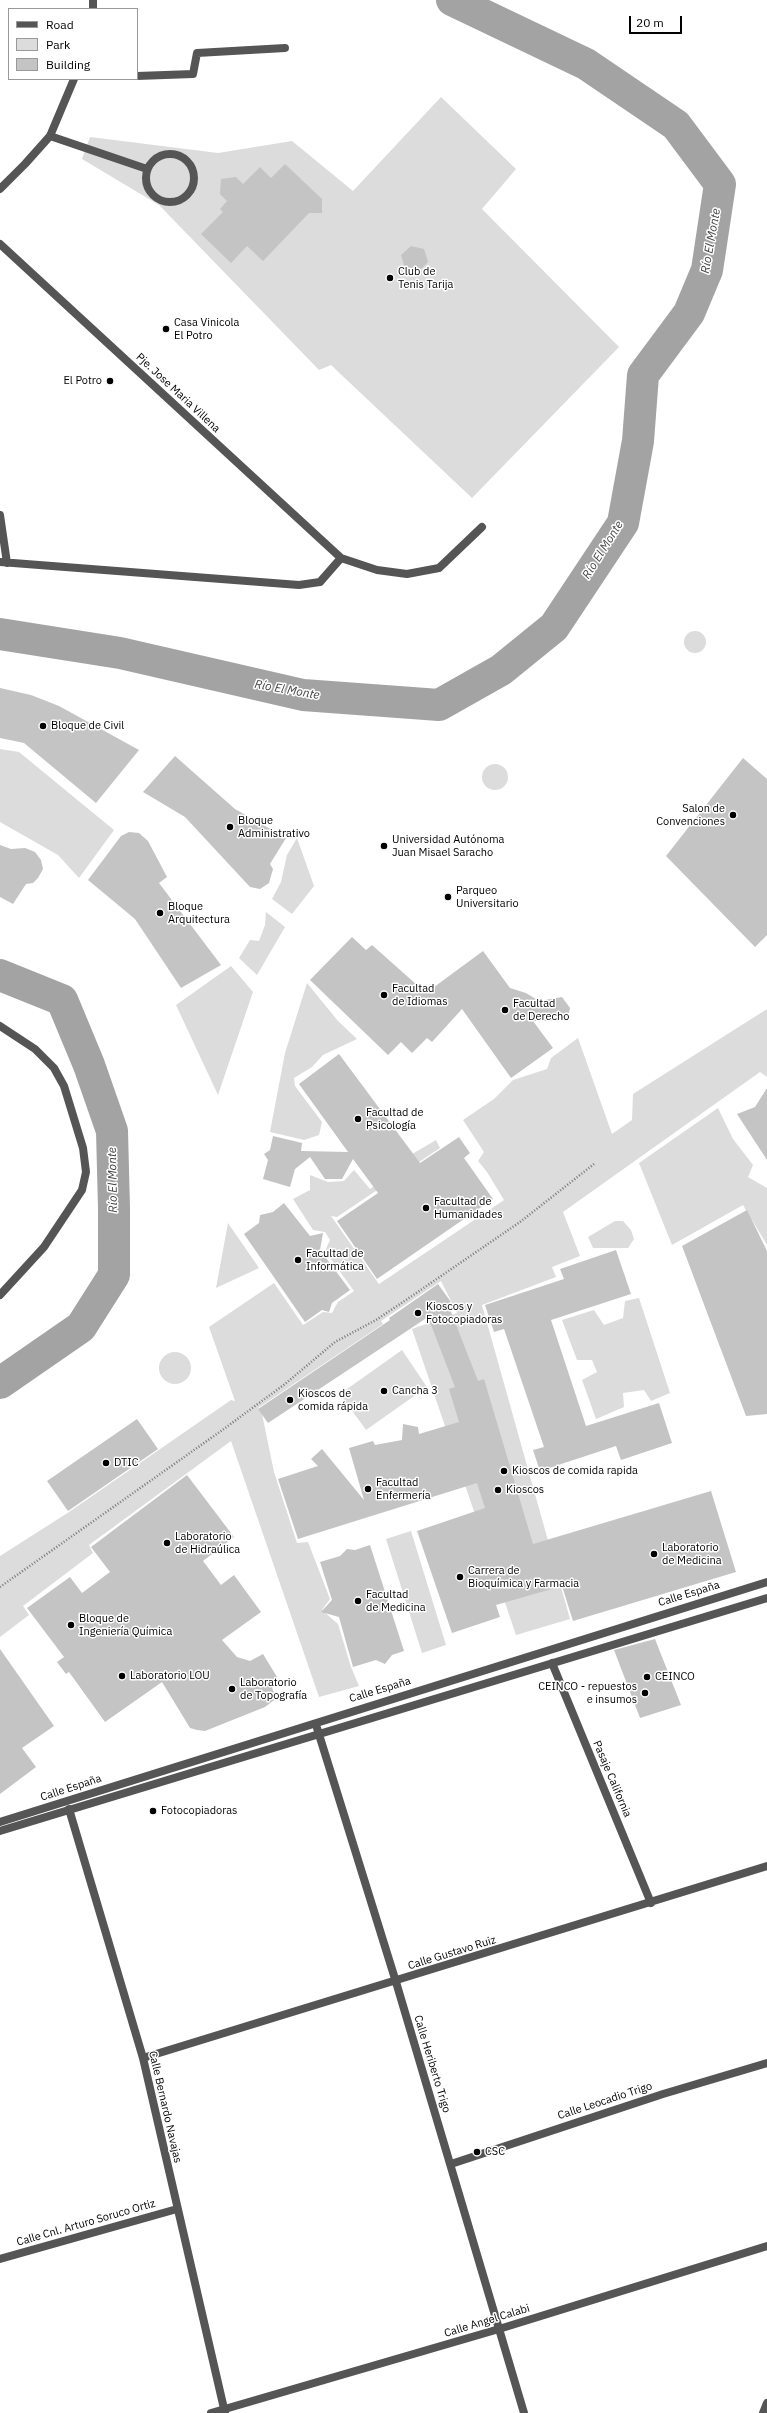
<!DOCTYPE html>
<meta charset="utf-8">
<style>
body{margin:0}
#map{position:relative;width:767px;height:2413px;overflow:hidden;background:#fff;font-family:"IBM Plex Sans",sans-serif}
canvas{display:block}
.legend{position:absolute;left:8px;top:8px;width:130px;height:72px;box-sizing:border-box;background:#fff;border:1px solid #999;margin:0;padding:5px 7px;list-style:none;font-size:12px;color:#000}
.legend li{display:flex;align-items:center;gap:8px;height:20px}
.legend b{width:20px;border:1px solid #999}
.scale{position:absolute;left:629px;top:16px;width:53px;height:18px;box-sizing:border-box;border:2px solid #000;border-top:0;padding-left:5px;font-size:12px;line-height:14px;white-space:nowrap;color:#000;-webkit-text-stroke:3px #fff;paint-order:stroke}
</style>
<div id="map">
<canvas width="767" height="2413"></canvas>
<ul class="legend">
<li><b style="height:5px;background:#555"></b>Road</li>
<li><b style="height:11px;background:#dcdcdc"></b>Park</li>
<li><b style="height:11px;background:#c4c4c4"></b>Building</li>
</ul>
<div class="scale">20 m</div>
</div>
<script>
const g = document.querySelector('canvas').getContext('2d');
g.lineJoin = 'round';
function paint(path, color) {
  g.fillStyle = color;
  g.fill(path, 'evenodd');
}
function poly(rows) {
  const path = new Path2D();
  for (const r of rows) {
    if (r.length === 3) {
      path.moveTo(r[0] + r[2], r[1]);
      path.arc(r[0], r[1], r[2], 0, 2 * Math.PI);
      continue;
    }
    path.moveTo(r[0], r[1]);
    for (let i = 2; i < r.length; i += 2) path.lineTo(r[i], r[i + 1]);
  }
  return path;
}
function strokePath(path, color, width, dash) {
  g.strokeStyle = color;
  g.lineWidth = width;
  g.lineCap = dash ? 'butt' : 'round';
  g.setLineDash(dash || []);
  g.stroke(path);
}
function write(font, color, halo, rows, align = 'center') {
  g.font = font + ' "IBM Plex Sans",sans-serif';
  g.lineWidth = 3;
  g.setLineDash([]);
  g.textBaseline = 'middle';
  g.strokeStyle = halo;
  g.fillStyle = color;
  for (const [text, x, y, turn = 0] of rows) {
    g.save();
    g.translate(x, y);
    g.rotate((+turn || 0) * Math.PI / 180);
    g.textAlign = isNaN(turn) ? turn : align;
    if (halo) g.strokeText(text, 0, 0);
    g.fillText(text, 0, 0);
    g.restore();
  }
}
const green = poly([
 [441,97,516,169,482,209,619,347,472,498,331,365,319,370,159,205,82,159,90,137,218,153,292,141,353,191],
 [695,642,11],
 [0,749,19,752,114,830,79,878,58,855,0,822],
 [495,777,13],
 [297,838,314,886,292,914,272,899,281,882,287,855],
 [266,912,285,927,257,975,239,958,250,940,259,941,265,925],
 [231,966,253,992,218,1095,176,1005],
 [307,983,338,1021,357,1039,323,1055,312,1067,294,1078,295,1086,322,1122,319,1135,304,1140,270,1132,285,1053],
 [767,1009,767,1077,760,1072,563,1212,580,1256,552,1267,556,1277,482,1305,570,1619,516,1635,412,1329,457,1313,441,1281,381,1321,383,1324,258,1408,262,1414,274,1472,297,1543,308,1542,330,1599,322,1610,338,1624,351,1667,359,1686,319,1697,231,1441,89,1545,93,1553,23,1606,29,1615,0,1637,0,1556,69,1512,231,1400,235,1401,209,1327,274,1283,303,1325,323,1312,332,1313,338,1302,354,1291,325,1251,330,1240,325,1232,313,1230,293,1199,310,1190,310,1175,328,1182,344,1181,354,1170,370,1189,387,1178,402,1160,436,1140,440,1148,337,1217,331,1216,379,1284,504,1200,487,1172,478,1161,484,1152,463,1120,494,1099,513,1080,547,1069,551,1058,578,1038,612,1134,632,1120,633,1094],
 [718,1108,733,1139,753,1165,748,1177,767,1188,767,1245,743,1205,672,1245,639,1163],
 [615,1221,623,1221,631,1230,634,1239,628,1248,593,1248,588,1237],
 [228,1223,259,1268,216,1288],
 [639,1298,670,1393,651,1401,644,1390,623,1393,624,1407,596,1419,582,1380,597,1372,592,1360,577,1360,562,1320,594,1310,604,1325,623,1318,625,1301],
 [402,1350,427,1387,366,1430,340,1394],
 [175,1368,16],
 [411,1531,446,1645,422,1653,386,1539]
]);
const river = poly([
 [0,634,120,653,303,695,439,705,501,670,554,627,623,523,638,441,643,375,689,313,707,270,720,184,676,125,586,64,452,0],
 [0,975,62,1000,89,1065,112,1131,114,1208,114,1275,81,1327,0,1383]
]);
const building = poly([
 [285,164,322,199,322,213,309,213,263,261,247,246,231,263,201,234,223,212,220,209,227,201,220,194,221,179,236,177,243,184,260,167,271,178],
 [411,246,424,249,428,262,418,272,405,268,401,255],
 [0,688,31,695,59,706,139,750,96,803,24,743,0,738],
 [175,756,235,809,286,838,270,864,273,869,269,883,260,889,250,887,185,817,143,792],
 [743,758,767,779,767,935,755,947,666,856],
 [129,832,139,833,148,841,167,877,159,883,221,965,181,988,135,919,88,880,121,836],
 [0,845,11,849,25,848,35,852,41,860,43,869,38,878,33,883,26,884,13,904,0,897],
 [352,937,366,950,372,945,426,993,483,951,510,988,526,993,539,1001,562,997,570,1008,567,1021,533,1021,553,1048,511,1078,462,1009,432,1042,427,1038,412,1053,401,1042,388,1055,310,980],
 [339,1054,420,1163,459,1137,470,1153,464,1158,493,1199,377,1279,337,1221,378,1193,353,1159,342,1179,325,1179,310,1157,295,1169,290,1187,263,1179,268,1160,264,1154,270,1150,273,1136,302,1143,301,1151,348,1152,299,1084],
 [767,1088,767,1160,737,1114,755,1107],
 [284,1203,310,1236,323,1233,320,1250,350,1290,332,1303,329,1312,322,1310,305,1322,244,1234,259,1223,260,1215,273,1212],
 [747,1210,767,1251,767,1414,746,1416,682,1246],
 [616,1250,631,1294,551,1320,586,1426,659,1403,672,1443,621,1460,616,1446,540,1471,533,1450,544,1447,504,1329,494,1332,485,1305,564,1279,560,1269],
 [438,1284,451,1302,448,1304,478,1381,484,1379,533,1544,711,1491,736,1572,573,1621,562,1586,496,1605,500,1617,452,1633,417,1531,485,1508,477,1483,298,1539,278,1479,318,1466,311,1459,322,1449,364,1500,349,1448,373,1441,375,1445,402,1440,403,1424,418,1427,419,1434,459,1422,449,1389,455,1387,428,1317,268,1423,258,1409,390,1320,389,1318],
 [137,1419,158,1449,68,1511,47,1481],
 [187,1475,234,1537,203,1561,221,1585,234,1575,261,1612,222,1640,237,1657,250,1661,263,1654,277,1677,272,1688,277,1698,265,1707,205,1731,197,1730,190,1728,162,1682,105,1722,69,1672,66,1674,57,1662,64,1657,27,1608,70,1577,82,1593,110,1572,91,1547],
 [370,1545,404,1651,392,1655,385,1664,376,1660,353,1667,339,1617,321,1612,332,1600,320,1562,340,1556,347,1549,355,1550],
 [655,1639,681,1705,640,1718,614,1650],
 [0,1649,54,1726,22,1748,36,1767,0,1794]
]);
const path = poly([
 [0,1587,221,1431,285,1384,335,1342,376,1320,406,1300,520,1222,594,1164]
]);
const service = poly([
 [137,76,193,74,197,53,285,48],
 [50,136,147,169],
 [170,178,24]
]);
const minor = poly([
 [93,0,93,9],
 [0,189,25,164,50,136,74,79],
 [0,244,341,558],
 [0,515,7,563],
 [0,562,299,585,320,582,341,558,377,570,407,574,439,568,482,527],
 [0,1026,35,1049,54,1068,64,1086,83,1148,86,1172,82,1190,44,1247,0,1295],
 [552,1663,651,1903],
 [317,1728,396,1982,524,2413],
 [69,1809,143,2058,225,2413],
 [0,1822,767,1582],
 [0,1831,767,1598],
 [143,2058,767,1866],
 [451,2164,663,2094,767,2063],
 [0,2259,177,2209],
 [211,2413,499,2329,767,2246]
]);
const tertiary = poly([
 [763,2413,767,2403]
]);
const markers = [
 [390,278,4,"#000"],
 [166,329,4,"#000"],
 [110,381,4,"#000"],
 [43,726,4,"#000"],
 [733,815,4,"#000"],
 [230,827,4,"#000"],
 [384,846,4,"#000"],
 [448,897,4,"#000"],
 [160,913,4,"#000"],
 [384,995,4,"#000"],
 [505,1010,4,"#000"],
 [358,1119,4,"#000"],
 [426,1208,4,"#000"],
 [298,1260,4,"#000"],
 [418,1313,4,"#000"],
 [384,1391,4,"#000"],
 [290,1400,4,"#000"],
 [106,1463,4,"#000"],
 [504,1471,4,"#000"],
 [368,1489,4,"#000"],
 [498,1490,4,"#000"],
 [167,1543,4,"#000"],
 [654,1554,4,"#000"],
 [460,1577,4,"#000"],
 [358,1601,4,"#000"],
 [71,1625,4,"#000"],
 [122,1676,4,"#000"],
 [647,1677,4,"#000"],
 [232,1689,4,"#000"],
 [645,1693,4,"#000"],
 [153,1811,4,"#000"],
 [477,2152,4,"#000"]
];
const poiNames = [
 ["Club de",398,272],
 ["Tenis Tarija",398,285],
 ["Casa Vinicola",174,323],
 ["El Potro",174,336],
 ["El Potro",102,381,"right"],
 ["Bloque de Civil",51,726],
 ["Salon de",725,809,"right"],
 ["Convenciones",725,822,"right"],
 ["Bloque",238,821],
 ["Administrativo",238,834],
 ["Universidad Autónoma",392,840],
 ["Juan Misael Saracho",392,853],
 ["Parqueo",456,891],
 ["Universitario",456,904],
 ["Bloque",168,907],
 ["Arquitectura",168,920],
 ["Facultad",392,989],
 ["de Idiomas",392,1002],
 ["Facultad",513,1004],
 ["de Derecho",513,1017],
 ["Facultad de",366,1113],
 ["Psicología",366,1126],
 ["Facultad de",434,1202],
 ["Humanidades",434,1215],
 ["Facultad de",306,1254],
 ["Informática",306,1267],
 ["Kioscos y",426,1307],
 ["Fotocopiadoras",426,1320],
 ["Cancha 3",392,1391],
 ["Kioscos de",298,1394],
 ["comida rápida",298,1407],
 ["DTIC",114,1463],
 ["Kioscos de comida rapida",512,1471],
 ["Facultad",376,1483],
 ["Enfermería",376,1496],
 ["Kioscos",506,1490],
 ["Laboratorio",175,1537],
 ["de Hidraúlica",175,1550],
 ["Laboratorio",662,1548],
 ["de Medicina",662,1561],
 ["Carrera de",468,1571],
 ["Bioquímica y Farmacia",468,1584],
 ["Facultad",366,1595],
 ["de Medicina",366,1608],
 ["Bloque de",79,1619],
 ["Ingeniería Química",79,1632],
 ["Laboratorio LOU",130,1676],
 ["CEINCO",655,1677],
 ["Laboratorio",240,1683],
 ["de Topografía",240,1696],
 ["CEINCO - repuestos",637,1687,"right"],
 ["e insumos",637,1700,"right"],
 ["Fotocopiadoras",161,1811],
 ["CSC",485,2152]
];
const streetNames = [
 ["Pje. Jose Maria Villena",178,393,43],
 ["Calle España",689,1594,-17],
 ["Calle España",380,1690,-17],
 ["Pasaje California",612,1779,67],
 ["Calle España",71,1788,-18],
 ["Calle Gustavo Ruiz",452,1953,-17],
 ["Calle Heriberto Trigo",432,2064,73],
 ["Calle Leocadio Trigo",605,2101,-18],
 ["Calle Bernardo Navajas",165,2107,77],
 ["Calle Cnl. Arturo Soruco Ortiz",86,2223,-16],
 ["Calle Angel Calabi",487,2321,-17]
];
const waterNames = [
 ["Río El Monte",711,241,-80],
 ["Río El Monte",603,550,-58],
 ["Río El Monte",287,690,10],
 ["Río El Monte",113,1180,-91]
];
paint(green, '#dcdcdc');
strokePath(river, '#a3a3a3', 32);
paint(building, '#c4c4c4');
strokePath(path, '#777', 2.5, [1, 2]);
strokePath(service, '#555', 8);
strokePath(minor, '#555', 8);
strokePath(tertiary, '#555', 8);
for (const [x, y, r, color] of markers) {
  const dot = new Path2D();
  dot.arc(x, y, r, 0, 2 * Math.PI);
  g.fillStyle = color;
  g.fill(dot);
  strokePath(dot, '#fff', 1.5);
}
write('11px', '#000', '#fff', poiNames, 'left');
write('11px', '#000', '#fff', streetNames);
write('italic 12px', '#444', '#fff', waterNames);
</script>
